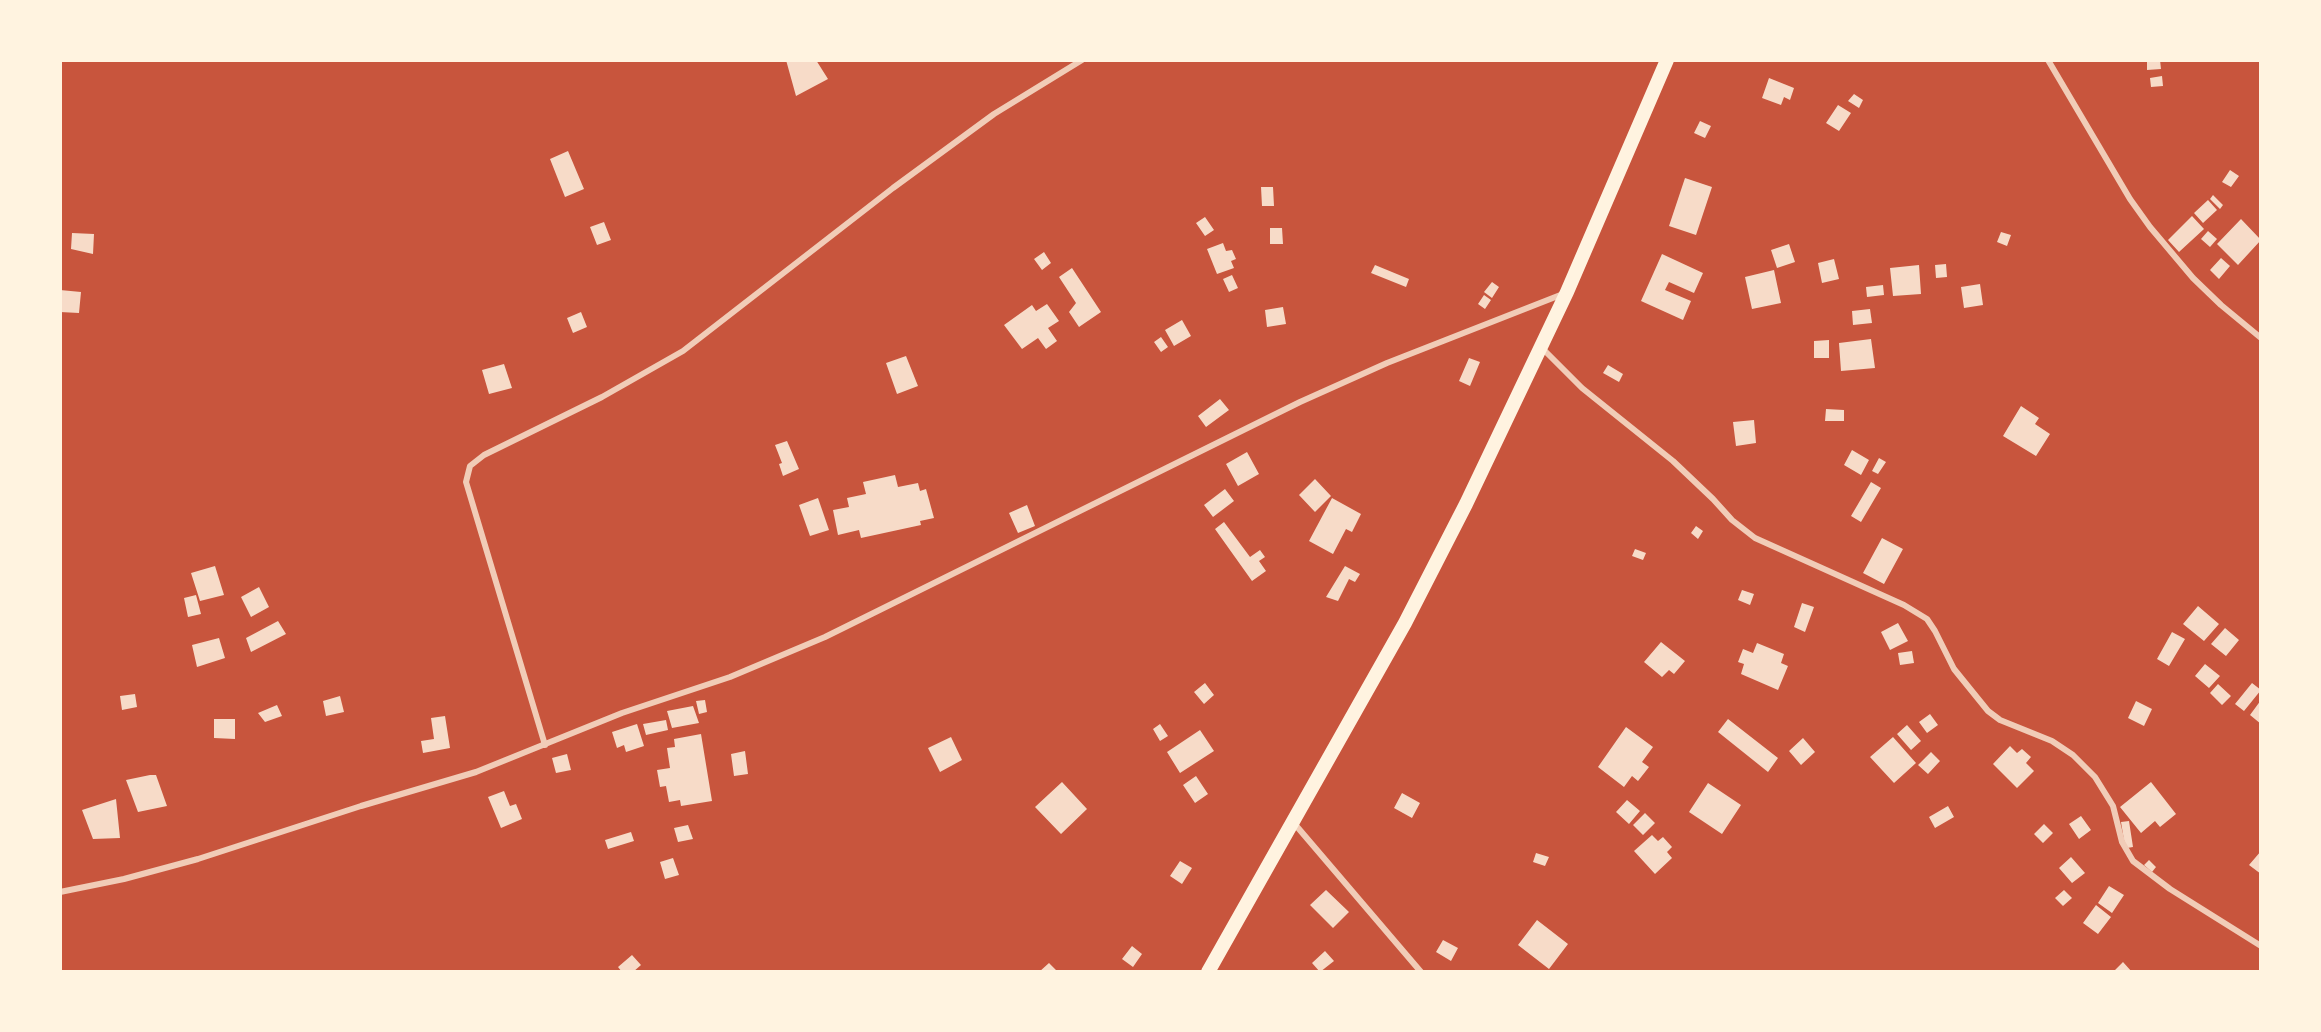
<!DOCTYPE html>
<style>
body{margin:0}
#map{position:relative;width:2321px;height:1032px;overflow:hidden;background:#c8553d;font-family:"Crimson Pro",serif}
canvas{display:block}
.frame{position:absolute;inset:0;border:62px solid #fff3e0;pointer-events:none}
</style>
<div id="map">
<canvas width="2321" height="1032"></canvas>
<div class="frame"></div>
</div>
<script>
const g = document.querySelector('canvas').getContext('2d');
g.lineJoin = 'round';
function paint(path, color) {
  g.fillStyle = color;
  g.fill(path, 'evenodd');
}
function poly(rows) {
  const path = new Path2D();
  for (const r of rows) {
    path.moveTo(r[0], r[1]);
    for (let i = 2; i < r.length; i += 2) path.lineTo(r[i], r[i + 1]);
  }
  return path;
}
function strokePath(path, color, width, dash) {
  g.strokeStyle = color;
  g.lineWidth = width;
  g.lineCap = dash ? 'butt' : 'round';
  g.setLineDash(dash || []);
  g.stroke(path);
}
const building = poly([
 [786,60,816,60,828,79,796,96],
 [2147,60,2160,60,2161,69,2147,70],
 [2162,76,2163,86,2151,87,2150,78],
 [1769,78,1794,88,1790,100,1784,97,1781,105,1762,98],
 [1854,94,1863,100,1859,108,1848,101],
 [1838,105,1851,113,1839,131,1826,123],
 [1700,121,1711,126,1705,138,1694,133],
 [568,151,584,189,565,197,550,159],
 [2230,170,2239,176,2231,187,2222,182],
 [1685,178,1712,187,1696,235,1669,226],
 [1261,187,1273,187,1274,206,1262,206],
 [2213,195,2223,205,2220,209,2210,199],
 [2208,200,2217,210,2203,223,2194,213],
 [2192,216,2204,229,2179,252,2168,240],
 [1205,217,1214,230,1205,236,1196,223],
 [2241,219,2261,240,2238,265,2217,244],
 [604,222,611,240,597,245,590,227],
 [1270,228,1282,228,1283,244,1270,244],
 [2208,231,2217,239,2210,247,2201,239],
 [2001,232,2011,235,2007,246,1997,242],
 [72,233,94,234,93,254,71,249],
 [1223,243,1226,251,1232,250,1236,259,1231,261,1234,268,1217,274,1207,249],
 [1789,244,1795,262,1777,268,1771,250],
 [1044,252,1051,263,1042,270,1034,259],
 [1662,254,1703,273,1694,293,1669,282,1665,290,1691,301,1683,320,1641,301],
 [2221,258,2230,266,2219,279,2210,270],
 [1834,259,1839,279,1822,283,1818,263],
 [1946,264,1947,277,1936,278,1935,265],
 [1375,265,1409,279,1406,287,1371,273],
 [1919,265,1921,294,1893,296,1890,268],
 [1072,268,1101,312,1079,327,1069,312,1076,303,1059,277],
 [1774,270,1781,303,1752,309,1745,277],
 [1232,275,1238,288,1229,292,1223,279],
 [1492,282,1499,287,1492,298,1484,292],
 [1980,284,1983,305,1964,308,1961,287],
 [1883,285,1884,295,1867,297,1866,287],
 [60,290,81,292,79,313,60,312],
 [1484,295,1491,300,1485,309,1478,304],
 [1047,304,1059,321,1048,328,1057,341,1046,349,1038,338,1022,349,1004,325,1032,305,1036,311],
 [1283,307,1286,324,1267,327,1265,310],
 [1870,309,1872,323,1853,325,1852,311],
 [581,312,587,327,573,333,567,318],
 [1182,320,1191,336,1174,346,1165,330],
 [1161,337,1168,347,1161,352,1154,342],
 [1871,339,1875,368,1841,371,1839,343],
 [1829,340,1829,358,1814,358,1814,341],
 [906,356,918,386,897,394,886,363],
 [1469,358,1480,362,1470,386,1459,381],
 [504,364,512,388,489,394,482,370],
 [1608,365,1623,374,1619,382,1603,373],
 [1220,399,1229,410,1206,427,1198,416],
 [2021,406,2039,418,2035,424,2050,434,2036,456,2003,436],
 [1826,409,1844,410,1844,421,1825,421],
 [1754,420,1756,443,1736,446,1733,422],
 [787,441,799,469,783,476,779,464,782,463,775,445],
 [1852,450,1869,460,1861,475,1844,465],
 [1247,452,1259,474,1238,486,1226,464],
 [1879,458,1886,462,1878,474,1872,471],
 [895,475,898,487,918,483,920,491,926,489,934,518,920,521,921,525,861,538,859,530,838,535,833,510,849,507,847,498,866,494,863,482],
 [1315,479,1331,496,1315,512,1299,495],
 [1871,482,1881,488,1861,522,1851,516],
 [1225,489,1234,501,1213,517,1204,505],
 [818,498,829,530,810,536,799,505],
 [1332,498,1361,514,1352,532,1346,529,1333,554,1309,541],
 [1027,505,1035,526,1018,533,1009,513],
 [1224,522,1250,557,1260,550,1265,557,1259,561,1266,571,1252,581,1215,529],
 [1696,526,1703,531,1698,539,1691,533],
 [1882,538,1903,549,1884,584,1863,573],
 [1635,549,1646,553,1643,560,1632,556],
 [215,566,224,595,200,601,191,573],
 [1345,566,1360,574,1355,582,1349,579,1338,601,1326,597],
 [259,587,269,607,251,617,241,597],
 [1742,590,1754,594,1750,605,1738,600],
 [196,595,201,614,188,617,184,598],
 [1802,603,1814,607,1805,632,1794,627],
 [2198,606,2219,624,2204,641,2183,624],
 [278,621,286,634,251,652,246,638],
 [1898,623,1908,641,1890,650,1881,632],
 [2225,628,2239,640,2226,656,2211,644],
 [2172,632,2185,639,2169,666,2157,659],
 [219,638,225,658,197,667,192,645],
 [1661,642,1685,661,1674,674,1669,670,1662,677,1644,662],
 [1757,643,1784,654,1781,663,1788,666,1778,690,1741,674,1744,664,1738,662,1743,649,1753,653],
 [1912,651,1914,663,1900,665,1898,653],
 [2205,664,2220,676,2209,688,2195,676],
 [1205,683,1214,695,1204,704,1194,692],
 [2252,683,2261,690,2244,711,2235,704],
 [2218,684,2231,696,2222,705,2210,693],
 [135,694,137,707,122,710,120,696],
 [340,696,344,712,326,716,323,701],
 [705,700,707,712,699,714,696,701],
 [2261,700,2261,724,2250,715],
 [2136,701,2152,709,2144,726,2128,718],
 [277,705,282,716,265,722,258,713],
 [693,706,699,723,672,728,667,711],
 [1930,714,1938,725,1927,733,1919,722],
 [445,716,450,748,423,753,421,741,434,739,431,718],
 [214,719,235,719,235,739,214,738],
 [1728,719,1778,758,1768,772,1718,732],
 [666,720,668,730,646,735,643,724],
 [637,724,644,746,626,752,624,745,617,748,612,732],
 [1160,724,1168,736,1160,741,1153,729],
 [1907,725,1921,741,1911,750,1897,734],
 [1626,727,1653,747,1642,762,1649,767,1638,781,1632,776,1624,787,1598,767],
 [1200,730,1214,751,1180,773,1167,752],
 [701,734,712,801,681,806,680,800,669,802,666,786,660,787,657,770,670,768,667,748,675,747,674,739],
 [951,737,962,760,940,772,928,748],
 [1893,737,1916,763,1894,783,1870,757],
 [1803,738,1815,752,1801,765,1789,751],
 [2010,746,2017,753,2022,749,2031,757,2026,763,2034,771,2017,788,1993,764],
 [745,751,748,774,734,776,731,754],
 [1931,752,1940,761,1928,774,1918,765],
 [567,754,571,770,556,773,552,758],
 [150,775,156,775,167,806,138,812,126,780],
 [1196,776,1208,794,1195,803,1183,785],
 [1062,782,1087,809,1061,834,1035,807],
 [2151,782,2176,814,2160,827,2155,821,2141,833,2120,807],
 [1708,783,1741,805,1722,834,1689,812],
 [504,791,510,806,516,804,522,819,501,828,488,797],
 [1402,793,1420,803,1412,818,1394,808],
 [116,799,120,838,93,839,82,810],
 [1627,800,1640,811,1629,824,1616,812],
 [1948,806,1954,817,1935,828,1929,817],
 [1645,813,1655,823,1643,835,1633,825],
 [2081,816,2091,830,2079,839,2069,824],
 [2129,821,2133,847,2127,848,2124,840,2121,822],
 [2044,824,2053,833,2043,843,2034,834],
 [688,825,693,839,678,842,674,828],
 [631,832,634,841,608,849,605,840],
 [1652,835,1658,841,1663,837,1672,847,1667,852,1672,858,1655,874,1634,851],
 [2261,851,2261,874,2249,865],
 [1536,853,1549,857,1545,866,1533,862],
 [2071,857,2085,873,2072,883,2059,868],
 [673,858,679,875,665,879,660,862],
 [2149,860,2156,867,2152,872,2144,865],
 [1180,861,1192,868,1182,884,1170,876],
 [2109,886,2124,895,2112,913,2098,903],
 [1326,890,1349,912,1333,928,1310,905],
 [2064,890,2072,898,2063,906,2055,898],
 [2096,905,2111,917,2098,934,2083,923],
 [1537,920,1568,944,1549,969,1518,945],
 [1443,940,1458,948,1451,961,1436,952],
 [1132,946,1142,954,1133,967,1122,959],
 [1325,951,1334,961,1320,972,1312,963],
 [632,955,641,965,633,972,622,972,618,967],
 [2123,962,2132,972,2113,972],
 [1049,963,1058,972,1039,972]
]);
const minor = poly([
 [2048,60,2130,199,2150,227,2193,278,2221,305,2261,338],
 [1541,347,1582,388,1673,461,1713,499,1732,520,1755,538,1904,605,1927,619,1935,631,1954,669,1988,711,2000,720,2052,741,2073,755,2095,777,2113,806,2122,842,2133,861,2170,889,2261,946],
 [545,745,466,482,470,466,484,455,602,397,683,351,893,188,994,114,1082,60],
 [1293,822,1421,972],
 [60,892,124,879,198,859,361,806,476,772,622,713,730,677,825,637,1300,402,1387,363,1563,294]
]);
const primary = poly([
 [1208,972,1405,623,1466,504,1567,292,1667,60]
]);
paint(building, '#f7dbc8');
strokePath(minor, '#f1ccb7', 6);
strokePath(primary, '#fff3e0', 14);
</script>
